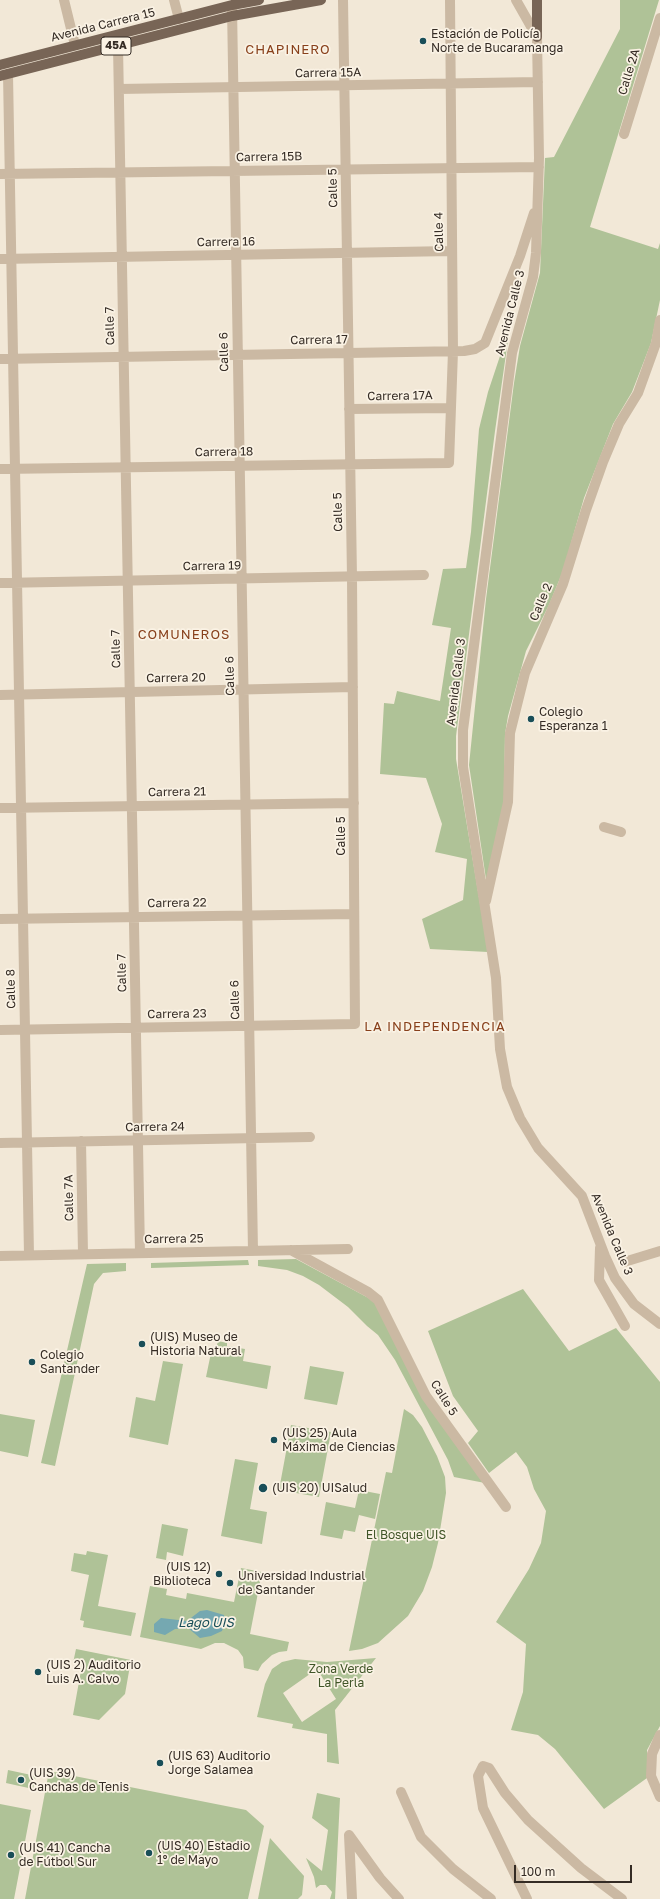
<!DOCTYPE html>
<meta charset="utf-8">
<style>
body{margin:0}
#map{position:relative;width:660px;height:1899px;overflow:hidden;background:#f2e8d7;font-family:"Golos Text",sans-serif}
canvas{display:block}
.scale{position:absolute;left:514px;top:1865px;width:118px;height:18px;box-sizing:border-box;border:2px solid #352c25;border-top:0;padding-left:5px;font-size:12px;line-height:14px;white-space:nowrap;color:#352c25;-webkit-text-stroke:3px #faf2e4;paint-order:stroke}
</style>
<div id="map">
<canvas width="660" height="1899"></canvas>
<div class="scale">100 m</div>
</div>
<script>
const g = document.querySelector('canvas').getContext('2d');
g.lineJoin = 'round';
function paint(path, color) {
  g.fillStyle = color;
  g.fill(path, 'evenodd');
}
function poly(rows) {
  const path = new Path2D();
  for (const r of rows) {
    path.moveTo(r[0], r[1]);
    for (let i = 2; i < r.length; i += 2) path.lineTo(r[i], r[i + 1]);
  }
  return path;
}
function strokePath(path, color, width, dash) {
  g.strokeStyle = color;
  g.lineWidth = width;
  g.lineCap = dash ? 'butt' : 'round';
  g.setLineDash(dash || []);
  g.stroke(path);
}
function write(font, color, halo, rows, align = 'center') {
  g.font = font + ' "Golos Text",sans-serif';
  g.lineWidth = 3.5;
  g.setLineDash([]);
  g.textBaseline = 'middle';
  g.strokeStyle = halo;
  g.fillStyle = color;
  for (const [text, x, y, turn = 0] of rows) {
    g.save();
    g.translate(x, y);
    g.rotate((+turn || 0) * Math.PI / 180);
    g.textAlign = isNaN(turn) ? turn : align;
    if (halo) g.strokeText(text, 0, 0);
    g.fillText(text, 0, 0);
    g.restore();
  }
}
const green = poly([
 [620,0,659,0,590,227,658,249,660,243,660,300,651,343,632,392,613,424,584,498,563,571,549,605,526,651,508,716,505,734,504,800,487,886,469,765,486,599,514,383,520,346,540,273,545,158,554,157,620,29],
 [510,326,495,431,456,736,456,759,488,952,430,949,422,919,463,900,467,859,435,852,442,824,426,778,380,774,384,703,394,704,397,691,440,701,451,628,432,625,443,569,466,568,471,532,479,429,488,392],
 [296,1259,376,1302,420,1392,485,1483,454,1477,448,1460,395,1360,378,1335,367,1326,348,1307,319,1285,303,1276,287,1270,258,1266,258,1260],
 [248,1260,249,1265,151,1268,151,1263],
 [126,1263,126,1271,103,1273,94,1284,55,1466,41,1463,87,1264],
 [523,1289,569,1351,616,1328,660,1382,660,1726,647,1750,647,1778,604,1809,555,1749,538,1735,511,1730,523,1692,526,1644,496,1622,529,1569,541,1543,546,1511,534,1489,527,1467,516,1452,489,1473,468,1443,478,1431,453,1396,428,1331],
 [218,1341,227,1343,227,1346,245,1349,243,1361,271,1366,267,1389,206,1377,212,1348,216,1349],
 [163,1361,183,1364,168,1445,129,1437,136,1397,155,1401],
 [310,1366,344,1372,337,1405,304,1399],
 [404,1409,413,1415,422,1427,437,1456,445,1477,446,1493,438,1543,432,1567,423,1591,408,1616,378,1643,362,1649,349,1651,386,1472,392,1473],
 [0,1414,35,1420,28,1457,0,1451],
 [291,1425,331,1432,319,1497,279,1490],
 [235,1459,258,1463,250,1509,267,1512,262,1544,221,1536],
 [359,1490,380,1494,375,1519,359,1515,355,1532,344,1530,342,1539,320,1535,326,1502,355,1508],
 [162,1524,188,1529,183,1556,167,1552,166,1560,156,1558],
 [87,1551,108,1555,98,1606,136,1613,131,1636,83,1627,84,1621,80,1620,89,1575,71,1571,74,1553,86,1555],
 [241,1568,262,1572,250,1634,289,1642,287,1651,279,1652,272,1655,262,1664,258,1671,244,1668,243,1657,238,1650,224,1643,215,1643,201,1649,140,1637,150,1586,167,1589,166,1595,186,1599,187,1593,234,1602],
 [76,1649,131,1660,125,1694,99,1720,73,1715,82,1665,73,1663],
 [376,1658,335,1710,339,1764,327,1762,327,1734,292,1728,293,1724,257,1717,265,1684,272,1669,282,1662,295,1659,327,1662],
 [317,1669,336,1699,302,1722,283,1693],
 [8,1770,36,1776,33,1789,6,1783],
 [49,1771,246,1810,264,1826,248,1899,25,1899],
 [317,1793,340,1798,335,1899,330,1899,332,1892,326,1885,320,1885,316,1888,314,1877,306,1858,322,1871,328,1830,312,1818],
 [0,1804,31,1810,14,1899,0,1899],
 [270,1838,304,1876,302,1895,298,1899,258,1899]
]);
const water = poly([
 [207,1610,224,1615,225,1622,222,1631,211,1636,200,1638,188,1628,175,1629,165,1635,154,1632,154,1624,161,1618,187,1621,200,1611]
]);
const minor = poly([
 [64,0,75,45],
 [174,0,179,19],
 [516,0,537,37,539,158,536,253,533,277,512,353,463,730,463,767,496,978,500,1049,507,1087,520,1118,538,1148,582,1196,605,1256,615,1278,634,1304,660,1324],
 [232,7,253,1251],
 [118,46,140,1253],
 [8,74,29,1255],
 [119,89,538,82],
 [624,134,660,18],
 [0,174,539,167],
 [0,259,452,251],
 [0,359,464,351,475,349,485,343,520,256,534,213],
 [349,409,451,408],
 [0,469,449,463,453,351,450,0],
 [0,583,424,575],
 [0,695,353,687],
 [0,808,354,803],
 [604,827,621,832],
 [486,901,508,802,510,733,525,673,563,584,586,510,603,462,619,424,638,393,656,343,660,320],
 [0,919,354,914],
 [0,1030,355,1024,352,577,343,0],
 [81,1141,83,1254],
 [0,1143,310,1137],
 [600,1248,599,1280,625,1326],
 [291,1250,368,1292,378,1300,426,1396,506,1507],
 [0,1256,348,1249],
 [624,1262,660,1251],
 [660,1735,652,1754,651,1776,660,1797],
 [401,1792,421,1837,453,1869,491,1899],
 [349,1835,380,1878,399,1899],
 [349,1835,352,1899],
 [527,1899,483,1808,478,1776,483,1766,489,1768,505,1793,528,1820,581,1868,622,1899]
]);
const major = poly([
 [537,0,537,37],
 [0,65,232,5,259,0],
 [0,76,232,16,321,0]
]);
const markers = [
 [423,41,4,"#194e58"],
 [531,719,4,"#194e58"],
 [142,1344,4,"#194e58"],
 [32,1362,4,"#194e58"],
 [274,1440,4,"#194e58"],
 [263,1488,5,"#194e58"],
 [219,1574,4,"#194e58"],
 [230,1583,4,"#194e58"],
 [38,1672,4,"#194e58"],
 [160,1763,4,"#194e58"],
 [21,1780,4,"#194e58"],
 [149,1853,4,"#194e58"],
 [11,1855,4,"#194e58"]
];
const shields = [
 [116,46,30]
];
const shieldNames = [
 ["45A",116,46]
];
const streetNames = [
 ["Avenida Carrera 15",103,25,-14],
 ["Calle 2A",629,72,-73],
 ["Carrera 15A",328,73,-1],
 ["Carrera 15B",269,157,-1],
 ["Calle 5",333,188,-91],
 ["Calle 4",439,232,-91],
 ["Carrera 16",226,242,-1],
 ["Avenida Calle 3",510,313,-76],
 ["Calle 7",110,326,-91],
 ["Carrera 17",319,340,-1],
 ["Calle 6",224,352,-91],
 ["Carrera 17A",400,396,-1],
 ["Carrera 18",224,452,-1],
 ["Calle 5",338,512,-91],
 ["Carrera 19",212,566,-1],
 ["Calle 2",541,602,-67],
 ["Calle 7",116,649,-91],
 ["Calle 6",230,676,-91],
 ["Carrera 20",176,678,-1],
 ["Avenida Calle 3",456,682,-83],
 ["Carrera 21",177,792,-1],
 ["Calle 5",341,836,-90],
 ["Carrera 22",177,903,-1],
 ["Calle 7",122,973,-91],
 ["Calle 8",11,989,-91],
 ["Calle 6",235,1000,-91],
 ["Carrera 23",177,1014,-1],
 ["Carrera 24",155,1127,-1],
 ["Calle 7A",69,1198,-91],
 ["Avenida Calle 3",612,1234,67],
 ["Carrera 25",174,1239,-1],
 ["Calle 5",444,1398,58]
];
const poiNames = [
 ["Estación de Policía",431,34],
 ["Norte de Bucaramanga",431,48],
 ["Colegio",539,712],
 ["Esperanza 1",539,726],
 ["(UIS) Museo de",150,1337],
 ["Historia Natural",150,1351],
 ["Colegio",40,1355],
 ["Santander",40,1369],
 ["(UIS 25) Aula",282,1433],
 ["Máxima de Ciencias",282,1447],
 ["(UIS 20) UISalud",272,1488],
 ["(UIS 12)",211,1567,"right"],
 ["Biblioteca",211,1581,"right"],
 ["Universidad Industrial",238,1576],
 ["de Santander",238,1590],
 ["(UIS 2) Auditorio",46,1665],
 ["Luis A. Calvo",46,1679],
 ["(UIS 63) Auditorio",168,1756],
 ["Jorge Salamea",168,1770],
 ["(UIS 39)",29,1773],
 ["Canchas de Tenis",29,1787],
 ["(UIS 40) Estadio",157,1846],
 ["1º de Mayo",157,1860],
 ["(UIS 41) Cancha",19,1848],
 ["de Fútbol Sur",19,1862]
];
const parkNames = [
 ["El Bosque UIS",406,1535],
 ["Zona Verde",341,1669],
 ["La Perla",341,1683]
];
const neighbourhoodNames = [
 ["CHAPINERO",288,50],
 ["COMUNEROS",184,635],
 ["LA INDEPENDENCIA",435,1027]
];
const waterNames = [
 ["Lago UIS",206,1623]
];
paint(green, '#afc297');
paint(water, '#75a8b1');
strokePath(minor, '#cbb9a3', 10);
strokePath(major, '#786556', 10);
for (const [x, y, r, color] of markers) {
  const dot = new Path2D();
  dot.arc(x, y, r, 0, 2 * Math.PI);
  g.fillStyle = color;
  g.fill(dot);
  strokePath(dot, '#faf2e4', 1.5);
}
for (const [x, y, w] of shields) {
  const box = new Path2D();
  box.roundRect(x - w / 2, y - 9, w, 18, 3);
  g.fillStyle = '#faf2e4';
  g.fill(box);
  strokePath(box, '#352c25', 1);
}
write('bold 11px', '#352c25', null, shieldNames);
write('12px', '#352c25', '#faf2e4', streetNames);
write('12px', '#352c25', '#faf2e4', poiNames, 'left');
write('12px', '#405528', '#faf2e4', parkNames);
g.letterSpacing = '1px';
write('13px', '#88401b', '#faf2e4', neighbourhoodNames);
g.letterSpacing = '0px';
write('italic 13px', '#194e58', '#faf2e4', waterNames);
</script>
